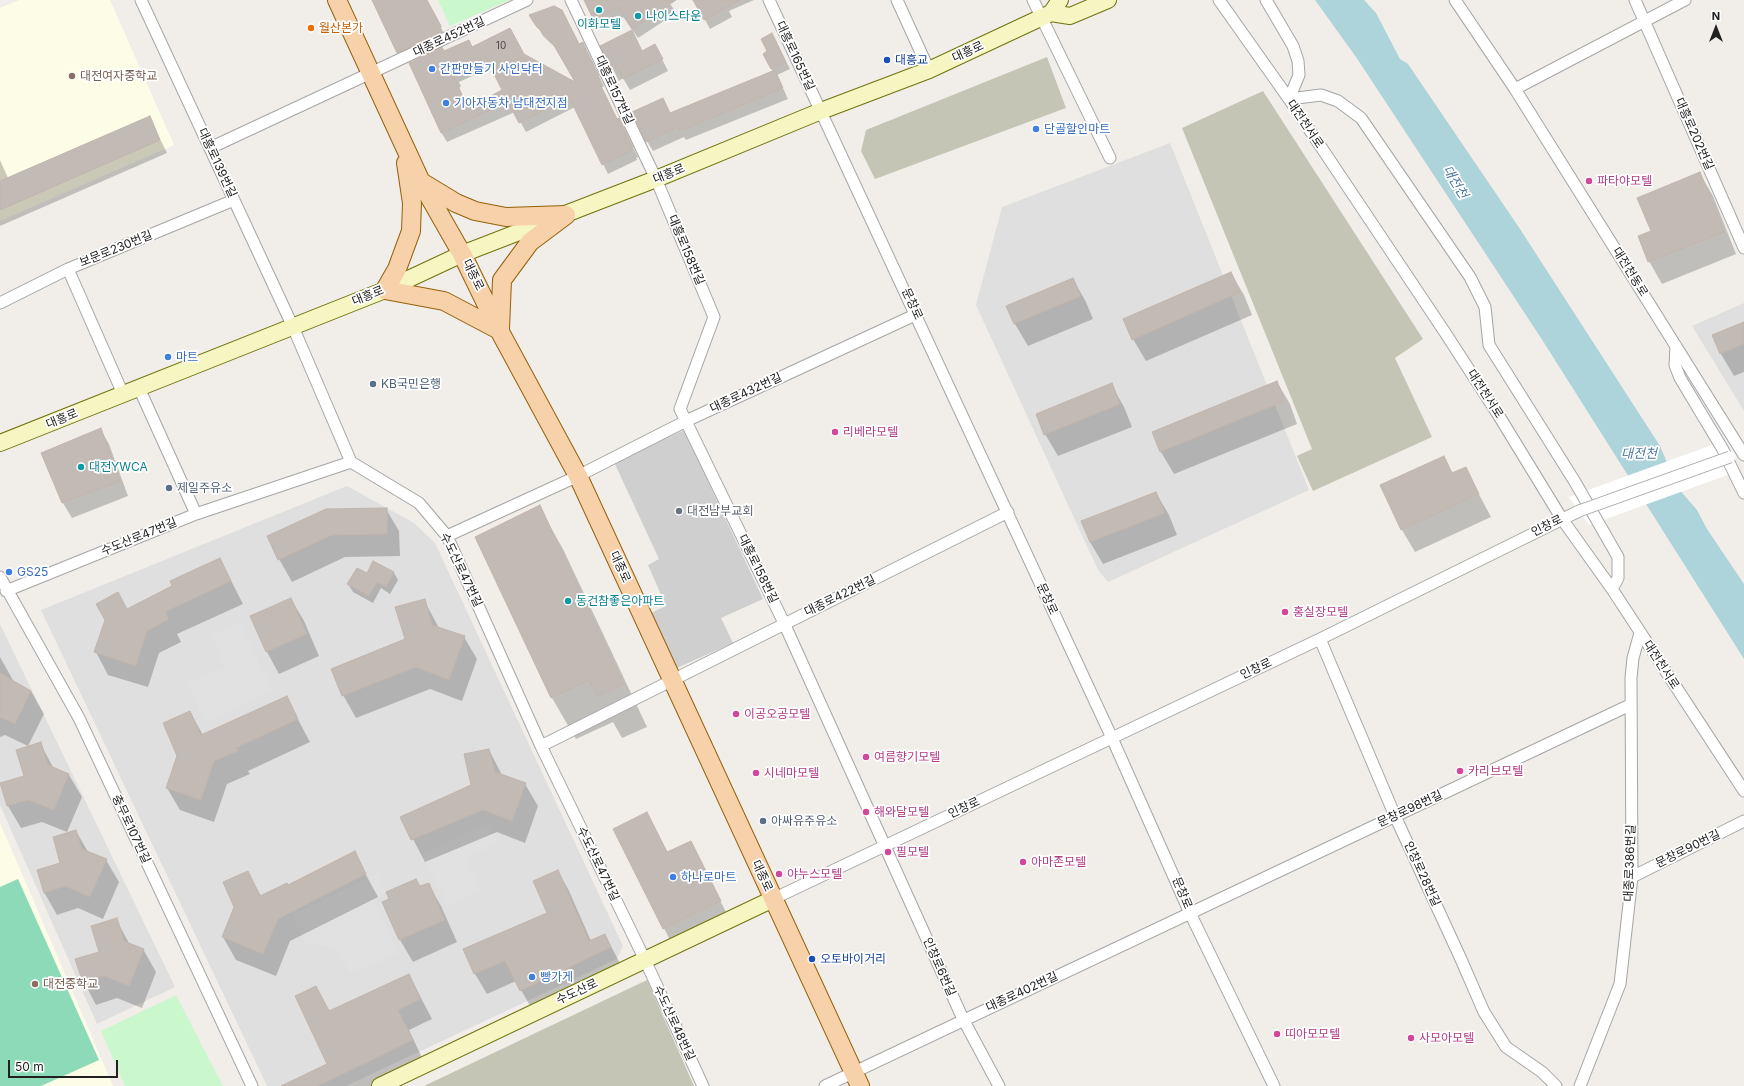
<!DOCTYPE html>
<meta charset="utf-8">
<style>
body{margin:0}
#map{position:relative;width:1744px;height:1086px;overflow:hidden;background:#f1eee9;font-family:Inter,sans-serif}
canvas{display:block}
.north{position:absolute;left:1696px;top:8px;width:40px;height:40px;-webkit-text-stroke:3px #fff;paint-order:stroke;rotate:0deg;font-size:11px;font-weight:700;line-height:16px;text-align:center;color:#212121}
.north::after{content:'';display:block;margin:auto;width:14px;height:18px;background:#212121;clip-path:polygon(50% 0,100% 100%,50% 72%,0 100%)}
.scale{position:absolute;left:8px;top:1060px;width:110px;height:18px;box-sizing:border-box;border:2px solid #212121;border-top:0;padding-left:5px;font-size:12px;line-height:14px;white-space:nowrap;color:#212121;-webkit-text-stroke:3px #fff;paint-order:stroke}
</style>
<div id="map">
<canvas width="1744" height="1086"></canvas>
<div class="north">N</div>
<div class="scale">50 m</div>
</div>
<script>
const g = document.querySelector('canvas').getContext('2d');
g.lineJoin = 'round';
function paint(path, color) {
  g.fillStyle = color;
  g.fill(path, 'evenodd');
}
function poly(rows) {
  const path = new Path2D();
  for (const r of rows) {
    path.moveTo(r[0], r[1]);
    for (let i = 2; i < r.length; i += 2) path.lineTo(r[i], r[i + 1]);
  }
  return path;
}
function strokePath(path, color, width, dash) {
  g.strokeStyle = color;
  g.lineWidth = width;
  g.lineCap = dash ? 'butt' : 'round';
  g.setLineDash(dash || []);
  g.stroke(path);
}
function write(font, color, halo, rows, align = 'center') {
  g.font = font + ' Inter,"Noto Sans KR",sans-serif';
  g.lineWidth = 3.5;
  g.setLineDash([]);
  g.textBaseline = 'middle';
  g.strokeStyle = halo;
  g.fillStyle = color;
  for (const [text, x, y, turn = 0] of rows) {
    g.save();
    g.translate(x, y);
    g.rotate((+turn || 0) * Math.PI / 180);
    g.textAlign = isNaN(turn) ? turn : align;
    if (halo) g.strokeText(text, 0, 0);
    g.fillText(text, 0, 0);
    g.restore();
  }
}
const residential = poly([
 [1170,143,1309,490,1108,582,1098,570,976,305,1002,207],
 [1744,303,1744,411,1692,326],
 [347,486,414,523,435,543,623,946,617,959,346,1086,267,1086,41,610],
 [0,624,175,987,97,1024,0,805]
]);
const education = poly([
 [19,0,110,0,174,145,0,221,0,8],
 [0,823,22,874,113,1086,0,1086]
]);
const religious = poly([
 [684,430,763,599,721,618,733,643,670,671,644,616,666,606,648,565,659,559,614,462]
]);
const construction = poly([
 [1047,57,1066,108,875,179,861,151,866,130],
 [1263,91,1423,339,1395,358,1432,437,1313,491,1297,456,1312,449,1182,128],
 [647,980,694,1086,424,1086]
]);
const park = poly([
 [438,0,509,0,450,26],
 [176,995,223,1086,125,1086,101,1031]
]);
const pitch = poly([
 [18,879,99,1060,41,1086,0,1086,0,887]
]);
const parking = poly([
 [240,622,273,690,204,723,188,683,226,667,212,635],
 [488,823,498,842,465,859,481,890,448,906,422,855],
 [377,874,386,893,373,899,400,954,350,973,336,949,305,943,292,915]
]);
const water = poly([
 [1315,0,1364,0,1376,13,1400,59,1408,64,1520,229,1660,446,1678,488,1697,510,1707,529,1744,584,1744,659,1541,338,1356,57]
]);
const pier = poly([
 [1723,441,1739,471,1589,525,1569,497]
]);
const shadow = poly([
 [374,0,423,0,433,11,445,36,403,62],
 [585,0,668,0,676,13,638,38,624,17,601,29],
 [702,0,754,0,729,11,732,17,710,29,696,3],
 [531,15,579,45,583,44,604,86,601,88,617,120,619,119,638,157,636,158,637,160,608,174,575,107,526,132,515,112,447,142,441,132,444,53,472,48,524,55,577,84,559,51,543,36],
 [492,67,504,91,468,109,459,88,461,86,459,82],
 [632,31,642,52,661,57,668,71,630,90,623,78,619,81,613,69],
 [776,42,790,69,777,75,788,99,686,140,684,137,653,151,647,141,670,114,773,72,764,54,769,52],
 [149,117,167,153,0,226,0,160,8,178],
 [1700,174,1713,196,1736,254,1662,284,1649,261,1652,232],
 [1231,273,1244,295,1252,315,1146,361,1133,339],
 [1073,279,1086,302,1093,319,1028,346,1015,324,1007,307],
 [1744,323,1744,372,1734,376,1721,354,1713,335],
 [1277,382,1290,404,1297,424,1174,474,1161,452,1153,433],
 [1111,384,1124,407,1132,427,1058,456,1045,434],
 [100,429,109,444,128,496,72,518,63,503,42,453],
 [1443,457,1453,474,1465,468,1491,517,1415,552,1402,530],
 [1156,493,1169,515,1177,535,1103,564,1090,542,1083,522],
 [539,507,563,549,647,727,622,738,613,722,576,739,552,698],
 [386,509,399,531,400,556,345,557,292,582,279,559],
 [220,559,243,604,177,634,181,642,159,653,148,687,108,675,96,652,128,610],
 [374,562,394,573,398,580,390,594,381,588,373,603,353,592,348,584,367,574],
 [291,599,304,621,319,656,279,674,267,652,251,617],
 [424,600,439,628,464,637,477,659,462,701,430,689,356,718,343,695,406,640],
 [0,657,14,682,31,691,44,714,28,746,5,735,0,737],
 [286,697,310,742,248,771,250,774,227,784,214,822,180,810,167,788,190,712,203,735],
 [40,743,54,769,69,775,82,797,67,832,42,822,21,828,8,806,1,784,25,776],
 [489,750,502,775,525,784,538,806,525,843,497,832,425,862,402,818,472,785],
 [647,814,668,853,690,842,728,916,672,944,615,830],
 [76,831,88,852,106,860,119,882,103,919,78,908,57,915,44,892,62,863],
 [354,853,378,897,290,941,276,976,236,960,223,937,248,872,261,896,288,886],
 [558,871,569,891,591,941,605,935,622,967,533,1011,516,981,487,994,475,974,465,949,548,913],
 [428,884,441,906,457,942,413,962,400,940,383,902],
 [116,919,130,945,143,949,156,972,142,1008,117,998,96,1005,84,982],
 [409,975,432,1019,409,1030,423,1060,370,1086,295,1086,328,1064,316,987,330,1012]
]);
const building = poly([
 [372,0,427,0,441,26,439,34,397,53,372,0],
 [584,0,676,0,632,29,618,8,594,21,584,0],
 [693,0,741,0,704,20,693,0],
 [554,6,562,10,579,44,583,42,585,47,599,76,597,78,617,119,619,118,633,147,631,148,632,150,602,165,569,97,519,123,508,102,441,133,409,63,442,47,444,51,469,40,472,47,510,28,524,54,575,82,552,42,536,26,529,15,554,6],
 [486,58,502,90,468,108,454,77,456,76,454,72,486,58],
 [632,30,642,51,655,44,663,59,623,79,617,67,612,70,600,46,632,30],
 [772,33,786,62,771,69,763,54,767,51,761,39,772,33],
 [775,70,783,88,680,131,678,127,646,142,632,112,663,98,670,113,775,70],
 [150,116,160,140,0,210,0,181,150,116],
 [1700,172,1724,232,1648,262,1638,236,1651,231,1637,198,1700,172],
 [1231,272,1240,292,1132,340,1123,319,1231,272],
 [1073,278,1081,296,1014,324,1006,306,1073,278],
 [1744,322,1744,344,1720,354,1712,335,1744,322],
 [1277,381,1285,401,1160,452,1152,432,1277,381],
 [1112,383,1120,404,1044,435,1036,414,1112,383],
 [101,428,120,481,62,503,41,453,101,428],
 [1444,456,1452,473,1466,467,1479,494,1401,530,1380,485,1444,456],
 [1156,492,1165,513,1090,542,1081,521,1156,492],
 [540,505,623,684,597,697,589,680,551,698,475,537,540,505],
 [387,508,387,534,332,535,278,560,267,536,326,509,387,508],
 [220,558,231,581,165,612,169,619,147,631,136,666,94,652,105,620,96,604,118,592,127,609,172,586,170,581,220,558],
 [373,561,394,572,386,587,377,582,369,596,347,584,357,568,367,573,373,561],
 [291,598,307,634,266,652,250,616,291,598],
 [425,599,432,625,465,636,449,680,416,667,342,696,331,669,405,639,395,607,425,599],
 [0,673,31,691,15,724,0,717,0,673],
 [287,696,298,719,236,748,238,751,214,761,201,800,166,788,177,756,163,723,190,711,201,735,287,696],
 [41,742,48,765,69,774,54,810,28,800,7,806,0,783,24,776,16,750,41,742],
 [489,749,495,772,526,783,512,821,483,810,411,840,400,817,471,785,464,754,489,749],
 [647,812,667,852,691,841,721,901,663,929,613,829,647,812],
 [76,830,82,849,107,859,90,897,65,886,44,893,37,870,60,863,53,837,76,830],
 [355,851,366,874,278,919,263,954,222,937,234,907,223,882,248,871,260,896,287,883,288,885,355,851],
 [558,870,589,941,605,934,611,947,520,991,505,961,474,974,463,949,547,913,533,881,558,870],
 [416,879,420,886,429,883,445,920,399,940,382,902,389,899,386,892,416,879],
 [117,918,124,941,144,949,129,986,104,976,83,983,75,959,99,952,91,926,117,918],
 [409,974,421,999,398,1010,413,1040,318,1086,281,1086,327,1064,295,996,316,986,329,1011,409,974]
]);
const minor = poly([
 [141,0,293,327,351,462],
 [571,0,656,179,714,317,680,409,784,623,963,1019,999,1086],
 [769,0,1112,738,1190,913,1274,1086],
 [897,0,929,70],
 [1033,0,1110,158],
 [1219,0,1289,99,1446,334,1499,416,1562,519,1612,589,1744,791],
 [1266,0,1293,46,1298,61,1299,75,1289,99,1321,95,1338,101,1361,118,1470,277,1485,307,1489,345,1575,482,1618,557,1618,578,1612,589],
 [1455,0,1515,89,1744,455],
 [1635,0,1744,248],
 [1515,89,1685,0],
 [210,148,527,0],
 [68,269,123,394],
 [0,303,68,269,234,200],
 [1676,346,1675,365,1680,378,1722,448,1744,493],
 [139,388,196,514],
 [447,536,578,476,686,421,917,314],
 [0,577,79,718,252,1086],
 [6,591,196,514,351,462,419,503,447,536,541,746,645,960,703,1086],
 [1320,639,1395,816,1460,957,1484,1012,1506,1047,1542,1072,1556,1086],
 [541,746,1008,512],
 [1632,877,1744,821],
 [773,899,1320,639,1579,511],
 [825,1086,1630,705],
 [1580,1086,1620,984,1632,877,1631,678,1633,658,1640,633]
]);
const secondary = poly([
 [1051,13,1070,16,1108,0],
 [0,443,385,290,462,254,656,179,821,111,929,70,1051,13,1060,0],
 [380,1086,773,899]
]);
const primary = poly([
 [337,0,421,182,462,254,499,330,578,476,860,1086],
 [406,163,412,203,411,231,397,269,385,290,444,301,499,330],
 [423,183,456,203,475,211,506,217,566,215],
 [500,329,502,280,530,242,566,215]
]);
const minorBridge = poly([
 [1579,511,1730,457]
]);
const markers = [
 [599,10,4,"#0f9aa8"],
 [638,16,4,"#0f9aa8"],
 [311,28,4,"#e8710a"],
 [887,60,4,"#1a4fb4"],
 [432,69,4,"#3f7fe0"],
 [72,76,4,"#8d6e63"],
 [446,103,4,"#3f7fe0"],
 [1036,129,4,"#3f7fe0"],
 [1589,181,4,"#d1479c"],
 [168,357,4,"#3f7fe0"],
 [373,384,4,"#5c6f8a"],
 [835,432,4,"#d1479c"],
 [81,467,4,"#0f9aa8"],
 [169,488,4,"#5c6f8a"],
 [679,511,4,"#6b7280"],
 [9,572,4,"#3f7fe0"],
 [568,601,4,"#0f9aa8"],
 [1285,612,4,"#d1479c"],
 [736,714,4,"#d1479c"],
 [866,757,4,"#d1479c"],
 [1460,771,4,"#d1479c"],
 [756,773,4,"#d1479c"],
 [866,812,4,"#d1479c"],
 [763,821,4,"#5c6f8a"],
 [888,852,4,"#d1479c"],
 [1023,862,4,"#d1479c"],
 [779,874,4,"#d1479c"],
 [673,877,4,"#3f7fe0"],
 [812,959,4,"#1a4fb4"],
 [532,977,4,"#3f7fe0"],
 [35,984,4,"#8d6e63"],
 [1277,1034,4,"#d1479c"],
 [1411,1038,4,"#d1479c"]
];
const numberNames = [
 ["10",501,46]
];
const cultureNames = [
 ["나이스타운",646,16],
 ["이화모텔",599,24,"center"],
 ["대전YWCA",89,467],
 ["동건참좋은아파트",576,601]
];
const foodNames = [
 ["월산본가",319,28]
];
const streetNames = [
 ["대종로452번길",449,37,-25],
 ["대흥로",968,52,-25],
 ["대흥로165번길",795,56,65],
 ["대흥로157번길",614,90,65],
 ["대전천서로",1305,124,56],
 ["대흥로202번길",1694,134,66],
 ["대흥로139번길",217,163,65],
 ["대흥로",669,174,-22],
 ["보문로230번길",116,249,-22],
 ["대흥로158번길",686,250,67],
 ["대전천동로",1630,272,58],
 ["대종로",473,275,64],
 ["대흥로",368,296,-22],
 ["문창로",912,304,65],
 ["대종로432번길",746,393,-25],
 ["대전천서로",1485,394,57],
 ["대흥로",62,419,-22],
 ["인창로",1547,526,-26],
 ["수도산로47번길",139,537,-22],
 ["대종로",620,567,65],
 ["대흥로158번길",758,569,64],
 ["수도산로47번길",461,570,64],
 ["대종로422번길",840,596,-26],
 ["문창로",1047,599,65],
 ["대전천서로",1661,665,57],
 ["인창로",1256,669,-25],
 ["인창로",964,808,-25],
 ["문창로98번길",1410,809,-25],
 ["충무로107번길",131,829,65],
 ["문창로90번길",1688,849,-26],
 ["대종로386번길",1630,863,-88],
 ["수도산로47번길",598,864,64],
 ["인창로28번길",1422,874,65],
 ["대종로",762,876,65],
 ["문창로",1182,893,67],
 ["인창로6번길",939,967,66],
 ["수도산로",577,992,-25],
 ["대종로402번길",1022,992,-25],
 ["수도산로48번길",674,1023,65]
];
const transitNames = [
 ["대흥교",895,60],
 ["오토바이거리",820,959]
];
const shopNames = [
 ["간판만들기 사인닥터",440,69],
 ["기아자동차 남대전지점",454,103],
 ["단골할인마트",1044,129],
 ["마트",176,357],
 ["GS25",17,572],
 ["하나로마트",681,877],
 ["빵가게",540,977]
];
const educationNames = [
 ["대전여자중학교",80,76],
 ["대전중학교",43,984]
];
const hotelNames = [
 ["파타야모텔",1597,181],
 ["리베라모텔",843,432],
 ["홍실장모텔",1293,612],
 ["이공오공모텔",744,714],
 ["여름향기모텔",874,757],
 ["카리브모텔",1468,771],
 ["시네마모텔",764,773],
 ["해와달모텔",874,812],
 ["필모텔",896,852],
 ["아마존모텔",1031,862],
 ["야누스모텔",787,874],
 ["띠아모모텔",1285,1034],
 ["사모아모텔",1419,1038]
];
const serviceNames = [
 ["KB국민은행",381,384],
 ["제일주유소",177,488],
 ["아싸유주유소",771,821]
];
const worshipNames = [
 ["대전남부교회",687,511]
];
const waterNames = [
 ["대전천",1455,182,59],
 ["대전천",1639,454]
];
paint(residential, '#dfdfdf');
paint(education, '#fdfce6');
paint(religious, '#cfcfcf');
paint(construction, '#c5c5b5');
paint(park, '#caf7cc');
paint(pitch, '#8ddab9');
paint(parking, '#e1e1e1');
paint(water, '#add3db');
paint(pier, '#fff');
paint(shadow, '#0003');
paint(building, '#c2bab5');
strokePath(building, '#c2b5ac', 1);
strokePath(minor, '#a5a5a5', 13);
strokePath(secondary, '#6e740d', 18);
strokePath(primary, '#95600a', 20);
strokePath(minor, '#fff', 11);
strokePath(secondary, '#f6f6c2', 16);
strokePath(primary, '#f6d1a9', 18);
strokePath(minorBridge, '#a5a5a5', 13, []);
strokePath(minorBridge, '#fff', 11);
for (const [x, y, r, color] of markers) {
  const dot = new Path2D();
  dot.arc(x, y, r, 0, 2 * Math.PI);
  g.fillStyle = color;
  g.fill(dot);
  strokePath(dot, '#fff', 1.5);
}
write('10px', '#494746', null, numberNames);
write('12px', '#0d838f', '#fff', cultureNames, 'left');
write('12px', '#c56008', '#fff', foodNames, 'left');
write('12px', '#212121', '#fff', streetNames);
write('12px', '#164399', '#fff', transitNames, 'left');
write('12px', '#366cbe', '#fff', shopNames, 'left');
write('12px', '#785e54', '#fff', educationNames, 'left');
write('12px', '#b23c85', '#fff', hotelNames, 'left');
write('12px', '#4e5e75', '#fff', serviceNames, 'left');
write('12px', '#5b616d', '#fff', worshipNames, 'left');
write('italic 13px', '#4c789c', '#fff', waterNames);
</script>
